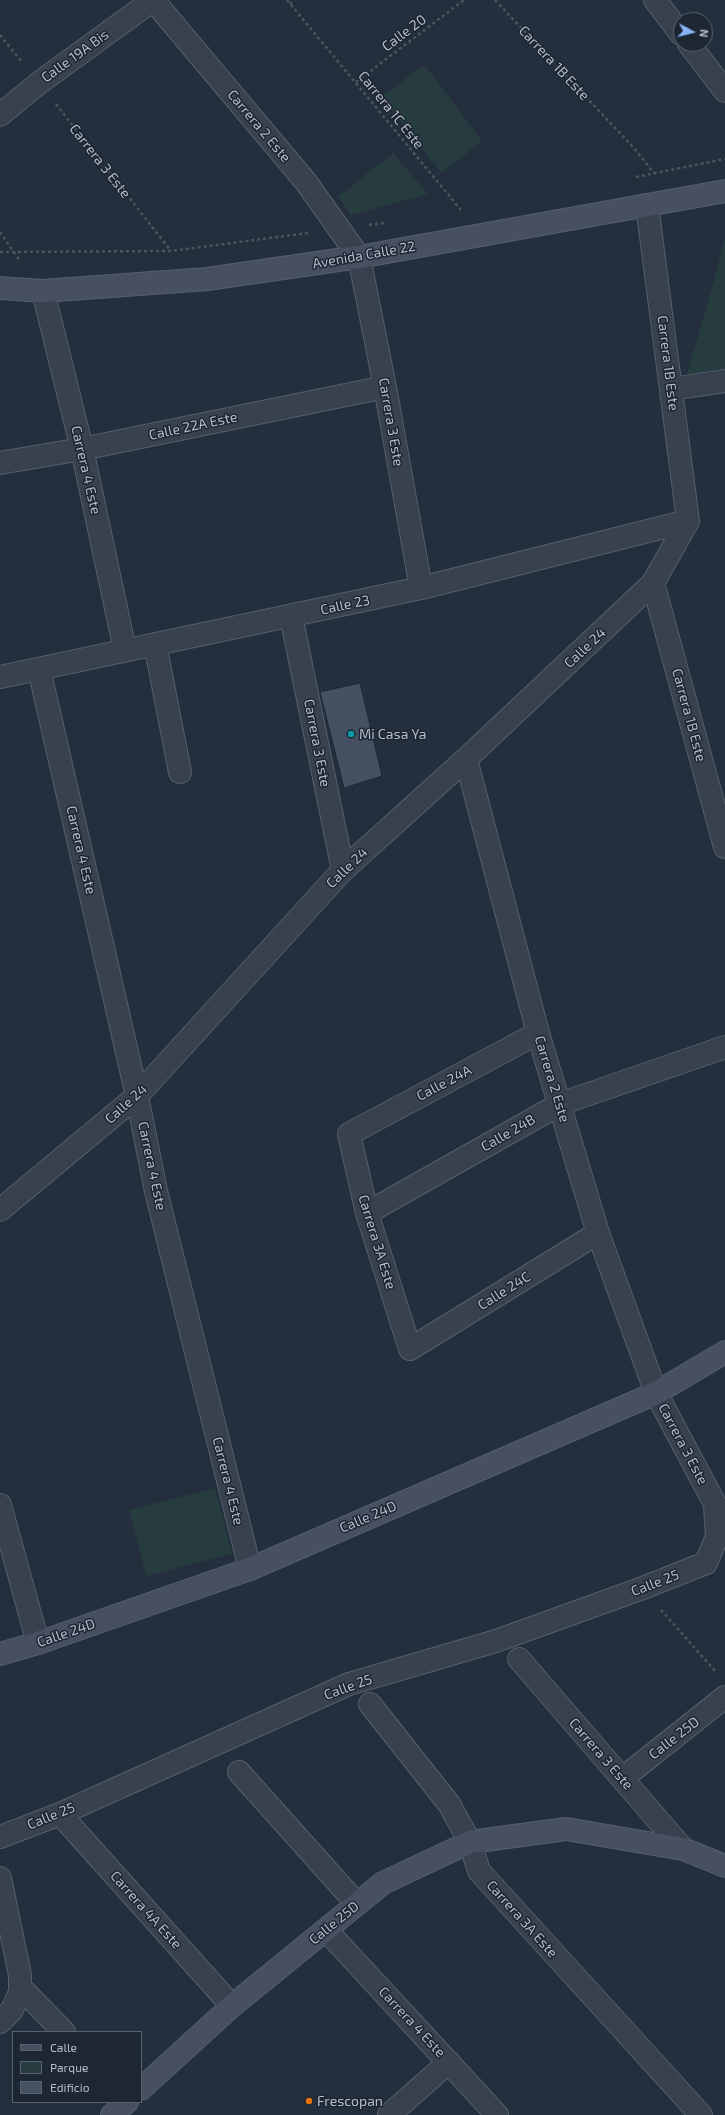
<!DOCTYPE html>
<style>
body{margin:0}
#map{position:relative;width:725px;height:2115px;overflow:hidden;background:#242f3e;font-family:"Exo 2",sans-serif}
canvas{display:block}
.legend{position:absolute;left:12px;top:2031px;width:130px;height:72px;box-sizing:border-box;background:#1d2633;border:1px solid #59626f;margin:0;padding:5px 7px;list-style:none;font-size:12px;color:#b4bcc9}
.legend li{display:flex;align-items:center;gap:8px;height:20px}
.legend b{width:20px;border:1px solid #59626f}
.north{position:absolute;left:673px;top:12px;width:40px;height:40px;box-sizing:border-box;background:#1d2633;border:1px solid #59626f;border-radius:50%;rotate:97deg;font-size:11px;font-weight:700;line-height:16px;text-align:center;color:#b4bcc9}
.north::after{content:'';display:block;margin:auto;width:14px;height:18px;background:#8ab4f8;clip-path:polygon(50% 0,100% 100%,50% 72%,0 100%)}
</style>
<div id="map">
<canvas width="725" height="2115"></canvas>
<ul class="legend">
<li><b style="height:5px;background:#465061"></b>Calle</li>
<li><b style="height:11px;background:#263c3f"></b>Parque</li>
<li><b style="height:11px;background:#455162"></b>Edificio</li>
</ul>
<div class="north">N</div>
</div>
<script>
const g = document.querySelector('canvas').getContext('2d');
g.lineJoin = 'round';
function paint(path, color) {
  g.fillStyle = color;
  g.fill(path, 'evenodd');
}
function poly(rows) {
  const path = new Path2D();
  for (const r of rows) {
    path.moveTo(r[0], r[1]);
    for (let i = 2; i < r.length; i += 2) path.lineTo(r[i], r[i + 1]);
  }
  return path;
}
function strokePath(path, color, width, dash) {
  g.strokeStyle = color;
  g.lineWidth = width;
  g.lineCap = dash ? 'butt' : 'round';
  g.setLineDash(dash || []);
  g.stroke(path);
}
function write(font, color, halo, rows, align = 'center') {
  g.font = font + ' "Exo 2",sans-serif';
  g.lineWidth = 3;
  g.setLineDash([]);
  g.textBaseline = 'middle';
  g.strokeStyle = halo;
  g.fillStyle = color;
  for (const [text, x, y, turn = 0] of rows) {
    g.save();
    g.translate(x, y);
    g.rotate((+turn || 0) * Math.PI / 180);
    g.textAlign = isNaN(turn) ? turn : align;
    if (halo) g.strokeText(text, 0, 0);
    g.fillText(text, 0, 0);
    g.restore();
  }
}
const green = poly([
 [425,65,482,141,442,173,380,97],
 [393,153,428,194,351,215,338,197],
 [725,238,725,374,686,378,714,281],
 [215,1488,232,1554,146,1576,129,1510]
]);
const building = poly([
 [360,683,382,776,344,788,320,692,360,683]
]);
const path = poly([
 [287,0,461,210],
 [495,0,633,147,654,173],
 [290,4,295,0],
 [0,35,21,61],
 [356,82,464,0],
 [56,104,171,251],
 [636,177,725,159],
 [369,225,384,223],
 [0,232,20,261],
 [0,252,171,251,308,233],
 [661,1610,716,1672]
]);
const street = poly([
 [153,0,306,182,359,257,385,387,421,588],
 [655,0,681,34],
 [689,44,725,91],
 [0,115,39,83,153,0],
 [647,205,688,521],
 [43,291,82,449,125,650],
 [671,389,725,381],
 [0,463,82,449,385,387],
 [653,583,725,847],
 [291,616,343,870],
 [155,644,180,772],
 [39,669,137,1096,156,1191,250,1569],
 [0,677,421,588,688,521],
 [538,1033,349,1134,367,1213,410,1349,598,1233],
 [0,1210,137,1096,343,870,466,759,653,583,688,521],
 [367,1213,560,1104,725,1047],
 [0,1505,38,1643],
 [519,1659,683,1849],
 [370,1704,449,1804,470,1842,479,1871,701,2115],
 [239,1772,357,1904],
 [623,1778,725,1697],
 [60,1814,232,2006],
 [0,1837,60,1814,349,1684,496,1641,643,1588,706,1563,717,1537,715,1504,656,1393,598,1233,538,1033,466,759],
 [0,1878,20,1975,20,1992,12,2010,0,2022],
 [326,1930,497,2115],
 [20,1987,64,2032],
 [389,2115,449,2062]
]);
const secondary = poly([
 [0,288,43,291,207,279,359,257,725,191],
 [0,1654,38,1643,250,1569,656,1393,725,1352],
 [141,2089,232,2006,383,1883,470,1842,566,1829,683,1849,725,1866],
 [112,2115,127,2102]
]);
const markers = [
 [351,734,4,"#0f9aa8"],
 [309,2101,4,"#e8710a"]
];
const streetNames = [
 ["Calle 20",404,33,-37],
 ["Calle 19A Bis",75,56,-36],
 ["Carrera 1B Este",554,63,47],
 ["Carrera 1C Este",391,110,51],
 ["Carrera 2 Este",259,126,50],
 ["Carrera 3 Este",100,161,52],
 ["Avenida Calle 22",364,255,-10],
 ["Carrera 1B Este",668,363,83],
 ["Carrera 3 Este",391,422,80],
 ["Calle 22A Este",193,426,-12],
 ["Carrera 4 Este",86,470,77],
 ["Calle 23",345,605,-12],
 ["Calle 24",585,648,-43],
 ["Carrera 1B Este",689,715,75],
 ["Carrera 3 Este",317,743,79],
 ["Carrera 4 Este",81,850,77],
 ["Calle 24",347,868,-44],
 ["Carrera 2 Este",552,1079,73],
 ["Calle 24A",444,1083,-28],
 ["Calle 24",126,1104,-42],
 ["Calle 24B",508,1133,-30],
 ["Carrera 4 Este",152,1166,78],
 ["Carrera 3A Este",377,1242,73],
 ["Calle 24C",504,1291,-32],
 ["Carrera 3 Este",683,1444,62],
 ["Carrera 4 Este",228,1481,76],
 ["Calle 24D",368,1517,-23],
 ["Calle 25",655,1583,-21],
 ["Calle 24D",66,1633,-19],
 ["Calle 25",348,1687,-20],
 ["Calle 25D",674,1738,-38],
 ["Carrera 3 Este",601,1754,49],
 ["Calle 25",51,1816,-22],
 ["Carrera 4A Este",146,1910,48],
 ["Carrera 3A Este",522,1919,48],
 ["Calle 25D",334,1923,-39],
 ["Carrera 4 Este",412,2022,47]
];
const poiNames = [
 ["Mi Casa Ya",359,734],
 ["Frescopan",317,2101]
];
paint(green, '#263c3f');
paint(building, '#455162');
strokePath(building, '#1f2835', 1);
strokePath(street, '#565f6c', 24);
strokePath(secondary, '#565f6c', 24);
strokePath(path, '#44595c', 2.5, [3, 3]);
strokePath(street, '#38414e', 22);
strokePath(secondary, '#465061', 22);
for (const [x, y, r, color] of markers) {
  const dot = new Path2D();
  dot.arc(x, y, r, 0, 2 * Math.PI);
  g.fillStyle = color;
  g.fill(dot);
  strokePath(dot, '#1d2633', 1.5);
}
write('14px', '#b4bcc9', '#1d2633', streetNames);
write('14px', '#b4bcc9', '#1d2633', poiNames, 'left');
</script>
